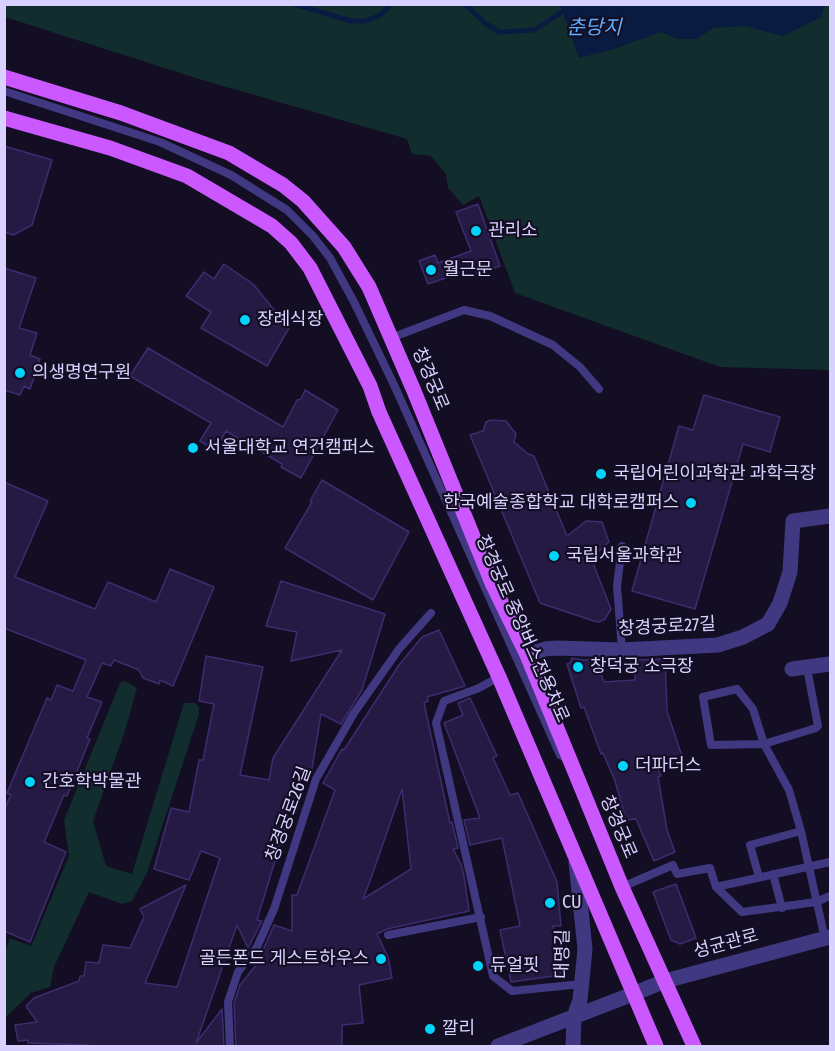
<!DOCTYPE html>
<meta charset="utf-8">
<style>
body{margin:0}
#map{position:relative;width:835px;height:1051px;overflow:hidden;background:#130e23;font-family:"Fira Sans Condensed",sans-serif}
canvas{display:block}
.frame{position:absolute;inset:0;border:6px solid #d9d1ff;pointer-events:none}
</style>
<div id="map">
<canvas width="835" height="1051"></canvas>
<div class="frame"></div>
</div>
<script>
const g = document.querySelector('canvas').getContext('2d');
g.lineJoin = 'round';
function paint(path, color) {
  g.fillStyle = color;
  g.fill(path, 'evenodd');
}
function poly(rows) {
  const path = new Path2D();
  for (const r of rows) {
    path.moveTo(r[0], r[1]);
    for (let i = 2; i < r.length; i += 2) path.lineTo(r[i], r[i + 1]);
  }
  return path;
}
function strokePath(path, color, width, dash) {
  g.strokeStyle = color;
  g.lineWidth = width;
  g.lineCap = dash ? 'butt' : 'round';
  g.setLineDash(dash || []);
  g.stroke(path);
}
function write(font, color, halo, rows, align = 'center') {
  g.font = font + ' "Fira Sans Condensed","Noto Sans KR",sans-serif';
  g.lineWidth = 4.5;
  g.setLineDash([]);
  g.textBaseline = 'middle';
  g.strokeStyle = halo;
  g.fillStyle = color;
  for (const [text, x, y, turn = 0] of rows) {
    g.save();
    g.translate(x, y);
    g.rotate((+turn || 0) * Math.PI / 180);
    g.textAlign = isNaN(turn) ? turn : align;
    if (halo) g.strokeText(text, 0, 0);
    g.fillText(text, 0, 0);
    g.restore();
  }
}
const green = poly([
 [5,4,830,5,830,370,720,367,515,293,479,196,463,205,448,188,446,174,431,156,412,154,407,139,199,79,5,17],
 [125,681,137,688,125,731,93,821,106,866,132,874,184,703,195,703,199,707,199,714,147,873,132,901,122,904,89,892,54,967,50,987,31,993,5,1018,5,952,10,938,31,946,69,856,64,820,120,683]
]);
const water = poly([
 [560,5,560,4,825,5,821,17,783,36,745,26,713,28,697,39,677,39,661,32,614,49,579,58]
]);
const stream = poly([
 [294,4,351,21,364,21,377,17,386,10,391,4],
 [465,4,486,24,500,32,534,30,562,12]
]);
const building = poly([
 [4,146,52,160,32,225,13,235,4,232,4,146],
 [478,204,500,266,477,274,475,268,428,284,419,261,435,255,438,263,471,251,456,212,478,204],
 [224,264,253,284,289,328,267,366,201,328,211,312,186,296,204,272,214,279,224,264],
 [4,268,36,278,19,328,37,333,30,355,40,359,30,389,24,386,20,395,4,390,4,268],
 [148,348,283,427,297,400,301,399,305,390,338,410,301,478,281,467,282,464,226,431,215,450,200,441,211,423,130,376,148,348],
 [704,395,780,417,770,452,743,444,695,609,632,591,679,426,693,430,704,395],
 [491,420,506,421,516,434,514,442,528,454,534,456,567,536,586,521,602,522,609,542,591,558,611,609,605,619,599,622,594,621,540,603,470,435,483,431,486,422,491,420],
 [322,480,409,532,373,600,285,548,312,502,310,501,322,480],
 [4,482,48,501,15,577,95,609,108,582,156,602,170,569,214,587,173,686,160,680,159,684,143,678,139,670,114,660,111,666,102,663,87,697,102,702,87,738,90,739,67,796,64,795,44,842,66,852,30,942,4,931,4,809,11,795,7,793,47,698,51,700,57,685,73,691,86,660,4,628,4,482],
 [281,581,385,614,362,690,341,724,321,714,311,775,310,777,300,771,294,802,288,802,284,831,257,920,262,921,248,948,237,925,196,1043,222,1009,224,1047,87,1047,88,1045,28,1043,28,1040,18,1041,15,1025,37,1022,26,1006,34,998,79,981,80,976,84,976,86,962,99,963,103,945,130,948,144,917,140,909,186,885,145,983,177,987,220,858,201,851,189,880,154,869,171,808,189,812,199,760,203,760,214,704,199,701,206,656,263,667,240,775,269,780,273,758,342,650,291,661,297,632,266,626,281,581],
 [439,630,465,686,427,697,428,701,424,703,450,823,452,822,458,848,453,849,461,864,464,876,469,911,387,929,377,934,388,957,392,978,359,985,363,1023,342,1025,342,1047,236,1047,234,1003,240,985,256,965,254,961,263,950,274,925,292,931,292,895,297,895,335,790,323,783,342,749,344,750,399,665,422,637,439,630],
 [402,789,411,869,363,899,370,881,402,789],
 [572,658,583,660,595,659,604,682,635,680,635,660,665,659,667,711,683,759,658,769,661,776,658,777,667,830,675,852,654,861,636,819,626,820,615,781,603,753,601,754,584,707,581,708,567,664,570,663,572,658],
 [470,698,497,756,493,758,510,795,518,793,557,882,561,926,553,926,561,975,511,982,500,930,520,926,502,838,470,845,464,820,480,818,444,723,463,715,458,703,470,698],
 [676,884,696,938,680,944,671,940,653,892,676,884]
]);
const service = poly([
 [4,91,160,142,231,175,287,210,313,236,330,258,354,302,395,387,560,755,564,757],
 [391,338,464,310,490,316,553,345,580,367,599,389],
 [622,546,617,586,622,650],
 [807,668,818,726,816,728,764,744,789,790,801,831,825,939],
 [499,677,479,688,444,701,436,723,493,976,512,991,582,984],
 [737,689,753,709,764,744,711,745,703,697,737,689],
 [773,874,782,908],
 [759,877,750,845,801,831],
 [622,887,673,865,677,874,710,868,716,887,830,862],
 [716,887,742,912,816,902,830,896],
 [388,935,481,917],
 [230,1046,228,1002,238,972,257,947,274,909,316,779,354,713,399,649,431,613]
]);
const minor = poly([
 [527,655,545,649,557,648,622,650,718,645,743,637,768,624,780,603,790,572,793,521,830,516],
 [792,669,830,664],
 [498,1046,633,994],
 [573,1046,574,1017,580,1000,585,949,576,862]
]);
const tertiary = poly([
 [633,994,665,981,830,937]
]);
const primary = poly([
 [4,77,121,113,229,153,283,185,303,201,344,247,369,287,414,391,492,583,527,655,622,887,694,1046],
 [4,118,110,148,187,176,272,226,291,243,310,268,370,386,379,412,499,677,656,1046]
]);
const markers = [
 [476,231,6,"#01d3fa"],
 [431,270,6,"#01d3fa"],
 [245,320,6,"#01d3fa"],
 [20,373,6,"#01d3fa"],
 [193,448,6,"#01d3fa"],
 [601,474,6,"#01d3fa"],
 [691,503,6,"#01d3fa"],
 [554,556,6,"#01d3fa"],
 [578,667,6,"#01d3fa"],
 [623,766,6,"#01d3fa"],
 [30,782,6,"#01d3fa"],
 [550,903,6,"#01d3fa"],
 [381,959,6,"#01d3fa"],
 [478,966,6,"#01d3fa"],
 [430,1029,6,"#01d3fa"]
];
const poiNames = [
 ["관리소",488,231],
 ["월근문",443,270],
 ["장례식장",257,320],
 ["의생명연구원",32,373],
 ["서울대학교 연건캠퍼스",205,448],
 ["국립어린이과학관 과학극장",613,474],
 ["한국예술종합학교 대학로캠퍼스",679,503,"right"],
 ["국립서울과학관",566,556],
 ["창덕궁 소극장",590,667],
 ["더파더스",635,766],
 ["간호학박물관",42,782],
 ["CU",562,903],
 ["골든폰드 게스트하우스",369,959,"right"],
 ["듀얼핏",490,966],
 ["깔리",442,1029]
];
const streetNames = [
 ["창경궁로",430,379,67],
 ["창경궁로27길",667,627,-3],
 ["창경궁로 중앙버스전용차로",522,629,66],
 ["창경궁로26길",289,814,-70],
 ["창경궁로",618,827,67],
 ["성균관로",726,944,-15],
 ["대명길",563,954,-89]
];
const waterNames = [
 ["춘당지",594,28]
];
paint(green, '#112d2d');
paint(water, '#0a1b41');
strokePath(stream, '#0a1b41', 5);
paint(building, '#251a44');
strokePath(building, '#3e2c70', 1.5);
strokePath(service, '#403982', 8);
strokePath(minor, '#403982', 15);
strokePath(tertiary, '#403982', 15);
strokePath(primary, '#ca58fe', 15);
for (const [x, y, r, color] of markers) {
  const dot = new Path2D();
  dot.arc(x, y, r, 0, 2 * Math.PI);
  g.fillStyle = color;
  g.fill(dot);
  strokePath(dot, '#130e23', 2);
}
write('18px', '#d9d1ff', '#130e23', poiNames, 'left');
write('18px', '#d9d1ff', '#130e23', streetNames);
write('italic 20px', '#5facfe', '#130e23', waterNames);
</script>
